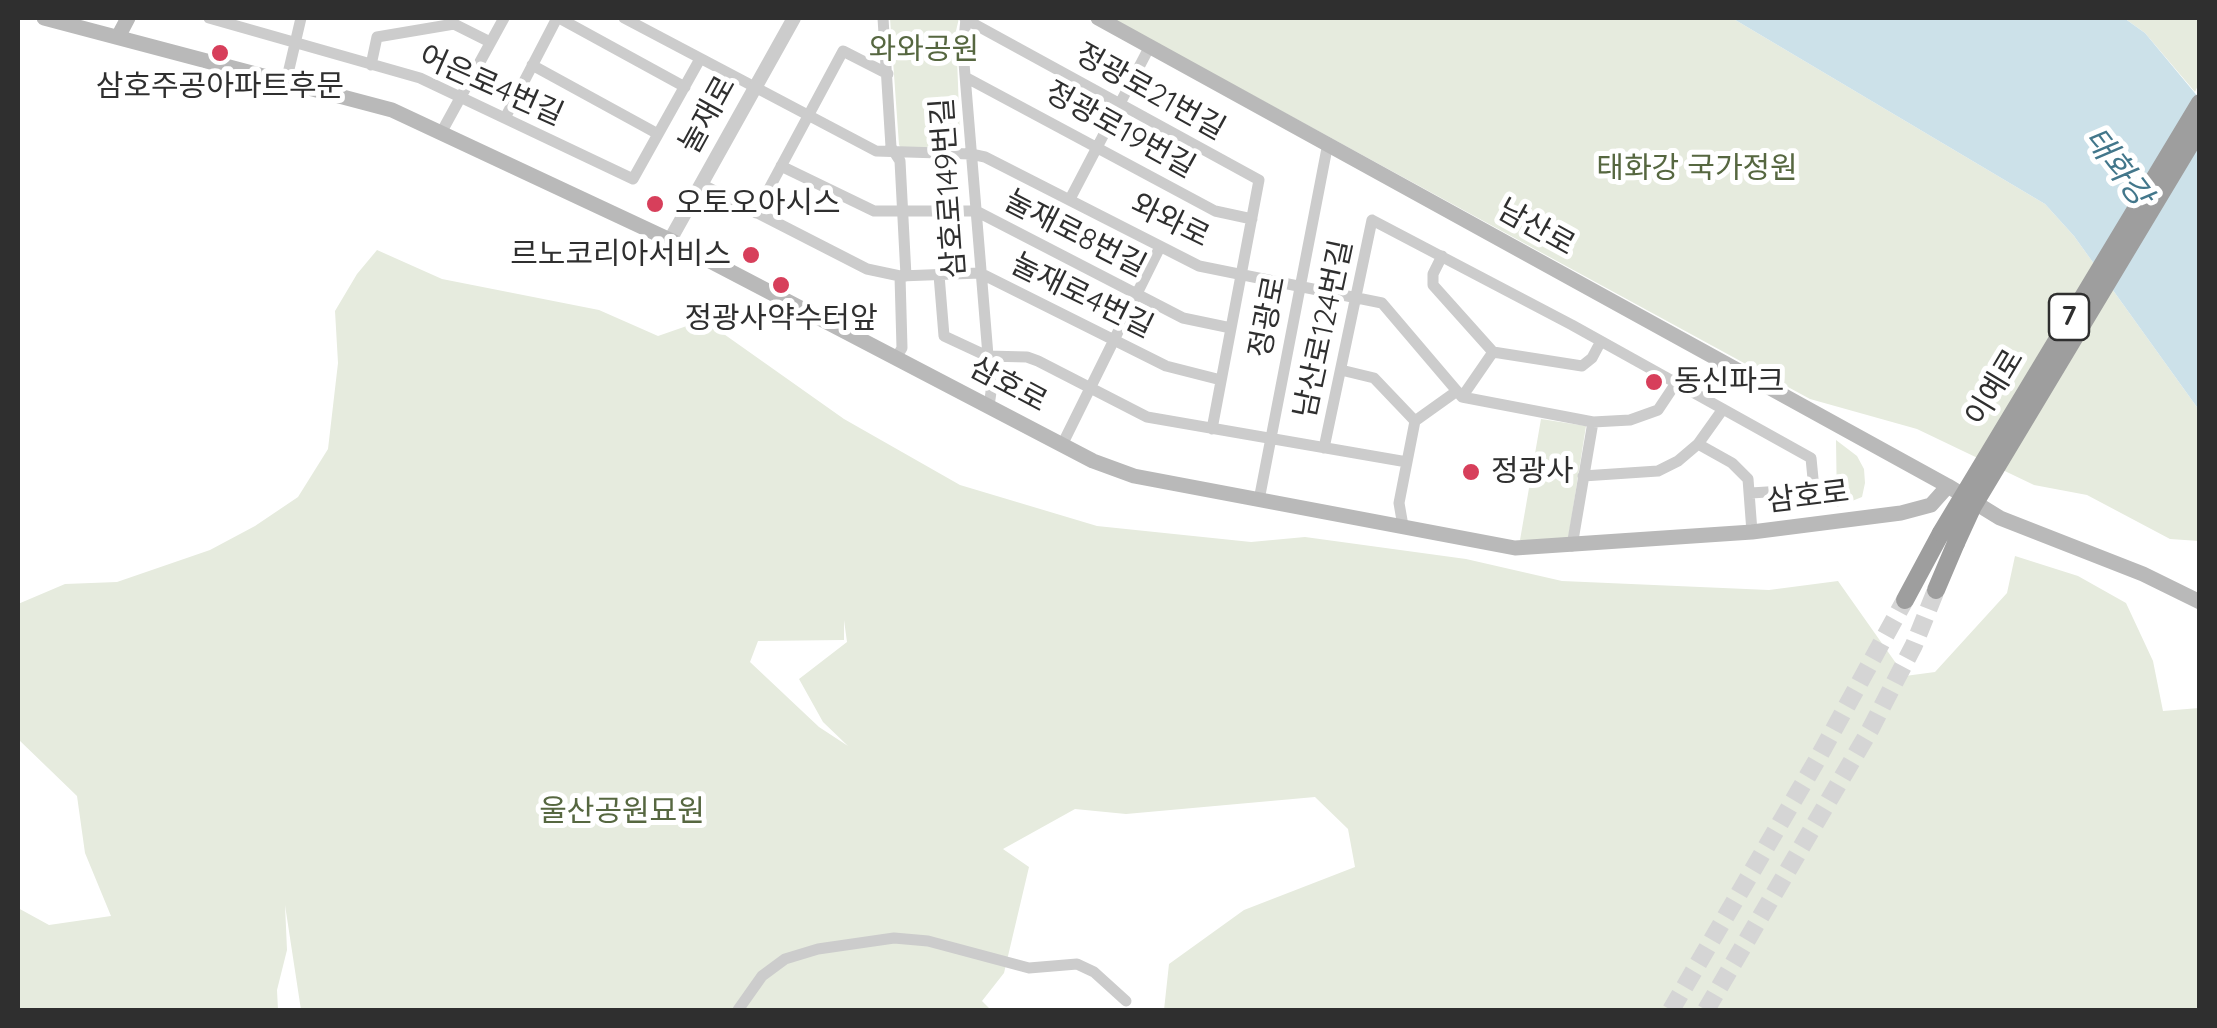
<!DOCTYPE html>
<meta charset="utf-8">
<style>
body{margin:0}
#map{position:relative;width:2217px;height:1028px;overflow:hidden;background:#fff;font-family:Quicksand,sans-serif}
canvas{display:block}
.frame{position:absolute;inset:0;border:20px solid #2f2f2f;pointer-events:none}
</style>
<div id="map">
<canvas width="2217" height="1028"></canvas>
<div class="frame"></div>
</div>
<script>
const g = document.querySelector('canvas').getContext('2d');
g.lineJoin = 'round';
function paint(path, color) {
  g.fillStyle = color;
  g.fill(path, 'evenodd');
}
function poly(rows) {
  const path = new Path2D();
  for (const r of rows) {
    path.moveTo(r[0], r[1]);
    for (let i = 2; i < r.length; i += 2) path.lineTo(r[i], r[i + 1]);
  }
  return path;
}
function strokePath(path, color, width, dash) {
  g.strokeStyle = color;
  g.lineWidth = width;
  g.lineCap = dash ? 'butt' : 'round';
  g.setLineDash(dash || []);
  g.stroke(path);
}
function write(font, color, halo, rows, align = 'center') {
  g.font = font + ' Quicksand,"Noto Sans KR",sans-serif';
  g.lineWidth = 10;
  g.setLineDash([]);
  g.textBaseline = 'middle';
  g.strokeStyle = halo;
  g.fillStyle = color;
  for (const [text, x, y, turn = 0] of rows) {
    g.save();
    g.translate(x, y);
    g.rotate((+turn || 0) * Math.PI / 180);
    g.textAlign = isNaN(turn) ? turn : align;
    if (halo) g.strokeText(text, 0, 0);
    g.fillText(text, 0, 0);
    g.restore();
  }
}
const green = poly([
 [890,18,959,18,956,31,960,138,952,145,943,149,903,150,899,145],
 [1111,18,1732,18,2045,204,2074,236,2199,410,2199,541,2170,539,2087,495,2034,485,1917,429,1810,399],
 [2124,18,2199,18,2199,83,2195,92,2145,33],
 [377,250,442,279,599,310,658,336,704,320,844,419,960,485,1097,526,1251,542,1305,537,1466,559,1562,581,1769,590,1838,581,1905,676,1935,672,2007,593,2015,556,2078,576,2126,603,2153,661,2163,711,2199,708,2199,1010,1164,1010,1169,964,1244,910,1355,867,1348,829,1315,797,1126,814,1075,809,1003,849,1029,867,1004,973,982,1001,991,1010,301,1010,285,905,287,950,277,990,278,1010,18,1010,18,908,49,925,111,916,85,853,77,796,18,739,18,604,65,584,117,582,210,550,255,526,298,497,328,449,338,363,335,311,357,274],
 [844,620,847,642,799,679,823,722,848,746,819,727,750,662,758,641,844,640],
 [1541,419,1586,426,1568,540,1520,540],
 [1836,440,1857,456,1864,469,1865,483,1862,497,1837,507]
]);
const water = poly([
 [1732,18,2124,18,2145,33,2199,98,2199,410,2074,236,2045,204]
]);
const trunkTunnel = poly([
 [1671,1010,1817,760,1905,600],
 [1706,1010,1870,730,1914,645,1936,590]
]);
const minor = poly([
 [209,18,420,78,633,179,700,59],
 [559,18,685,87],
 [624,18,876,151,971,154,985,157,1199,266,1382,303,1462,397,1593,422,1630,420,1658,410,1676,383],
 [883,18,891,147,900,161,906,276],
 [966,18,963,51,991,392,989,406],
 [965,19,1259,180,1212,429],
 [371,65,377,37,454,24,490,42],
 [532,65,658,134],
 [967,78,1215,211,1252,219],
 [286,82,301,18],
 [505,118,557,18],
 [441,133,504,18],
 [781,166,874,211,976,211,1183,318,1231,328],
 [701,184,867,269,900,276,980,273,1166,366,1221,380],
 [1070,199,1150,46],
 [756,213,843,51,888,74],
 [1442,256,1433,274,1433,285,1493,352,1582,366,1592,358,1601,341],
 [939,275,944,336,987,356,1027,357,1038,361,1147,417,1407,462],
 [896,358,902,348,900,276],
 [1341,370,1374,378,1415,421,1399,503,1403,526],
 [1462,397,1493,352],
 [1415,421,1457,391],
 [1698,444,1732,463,1748,479,1752,532],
 [1062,445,1160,247],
 [1324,448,1372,220,1572,325,1811,458,1814,489,1751,493],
 [1583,476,1658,471,1678,461,1698,444,1723,409],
 [1259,500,1328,143],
 [1572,546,1593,422],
 [738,1010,762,976,785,959,818,949,894,938,928,941,1029,968,1077,964,1094,972,1126,1001]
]);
const tertiary = poly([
 [670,240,794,18]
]);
const secondary = poly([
 [44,18,392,110,670,240,1093,461,1134,476,1515,548,1752,532,1901,513,1931,505,1948,486,2000,518,2143,574,2200,602],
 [1098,18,1948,486],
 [118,37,128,18]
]);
const trunk = poly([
 [1936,590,1956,543],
 [1905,600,1941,533]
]);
const trunkBridge = poly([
 [1941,533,2200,103],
 [1956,543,1973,506,2200,128]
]);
const markers = [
 [220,53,10,"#d73f5b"],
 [655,204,10,"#d73f5b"],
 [751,255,10,"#d73f5b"],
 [781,285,10,"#d73f5b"],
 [1654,382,10,"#d73f5b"],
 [1471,472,10,"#d73f5b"]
];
const shields = [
 [2069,317,40]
];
const shieldNames = [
 ["7",2069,317]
];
const parkNames = [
 ["와와공원",924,50],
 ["태화강 국가정원",1697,169],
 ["울산공원묘원",622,812]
];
const streetNames = [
 ["어은로4번길",491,86,24],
 ["정광로21번길",1150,92,29],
 ["눌재로",708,115,-61],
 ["정광로19번길",1120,130,29],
 ["삼호로149번길",949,188,-94],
 ["와와로",1170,221,26],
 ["남산로",1536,228,29],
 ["눌재로8번길",1075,234,27],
 ["눌재로4번길",1082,296,26],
 ["정광로",1268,317,-79],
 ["남산로124번길",1324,329,-78],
 ["삼호로",1008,385,28],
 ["이예로",1995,388,-59],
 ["삼호로",1808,497,-7]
];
const poiNames = [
 ["삼호주공아파트후문",220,87,"center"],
 ["오토오아시스",675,204],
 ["르노코리아서비스",731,255,"right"],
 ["정광사약수터앞",781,319,"center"],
 ["동신파크",1674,382],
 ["정광사",1491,472]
];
const waterNames = [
 ["태화강",2117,167,53]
];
paint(green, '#e6ebde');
paint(water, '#cce1e9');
strokePath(trunkTunnel, '#d5d5d5', 18, [18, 9]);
strokePath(minor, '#ccc', 11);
strokePath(tertiary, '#ccc', 14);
strokePath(secondary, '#b9b9b9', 15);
strokePath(trunk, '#9e9e9e', 18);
strokePath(trunkBridge, '#9e9e9e', 18);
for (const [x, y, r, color] of markers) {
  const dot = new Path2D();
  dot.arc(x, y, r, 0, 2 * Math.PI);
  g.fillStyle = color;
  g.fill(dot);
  strokePath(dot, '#fff', 4);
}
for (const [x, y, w] of shields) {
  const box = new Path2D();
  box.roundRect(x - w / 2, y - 23, w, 46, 8);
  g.fillStyle = '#fff';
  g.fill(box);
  strokePath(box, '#2f2f2f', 2.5);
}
write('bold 28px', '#2f2f2f', null, shieldNames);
write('30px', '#566740', '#fff', parkNames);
write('30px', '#2f2f2f', '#fff', streetNames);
write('30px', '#2f2f2f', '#fff', poiNames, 'left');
write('italic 32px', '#43778b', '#fff', waterNames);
</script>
